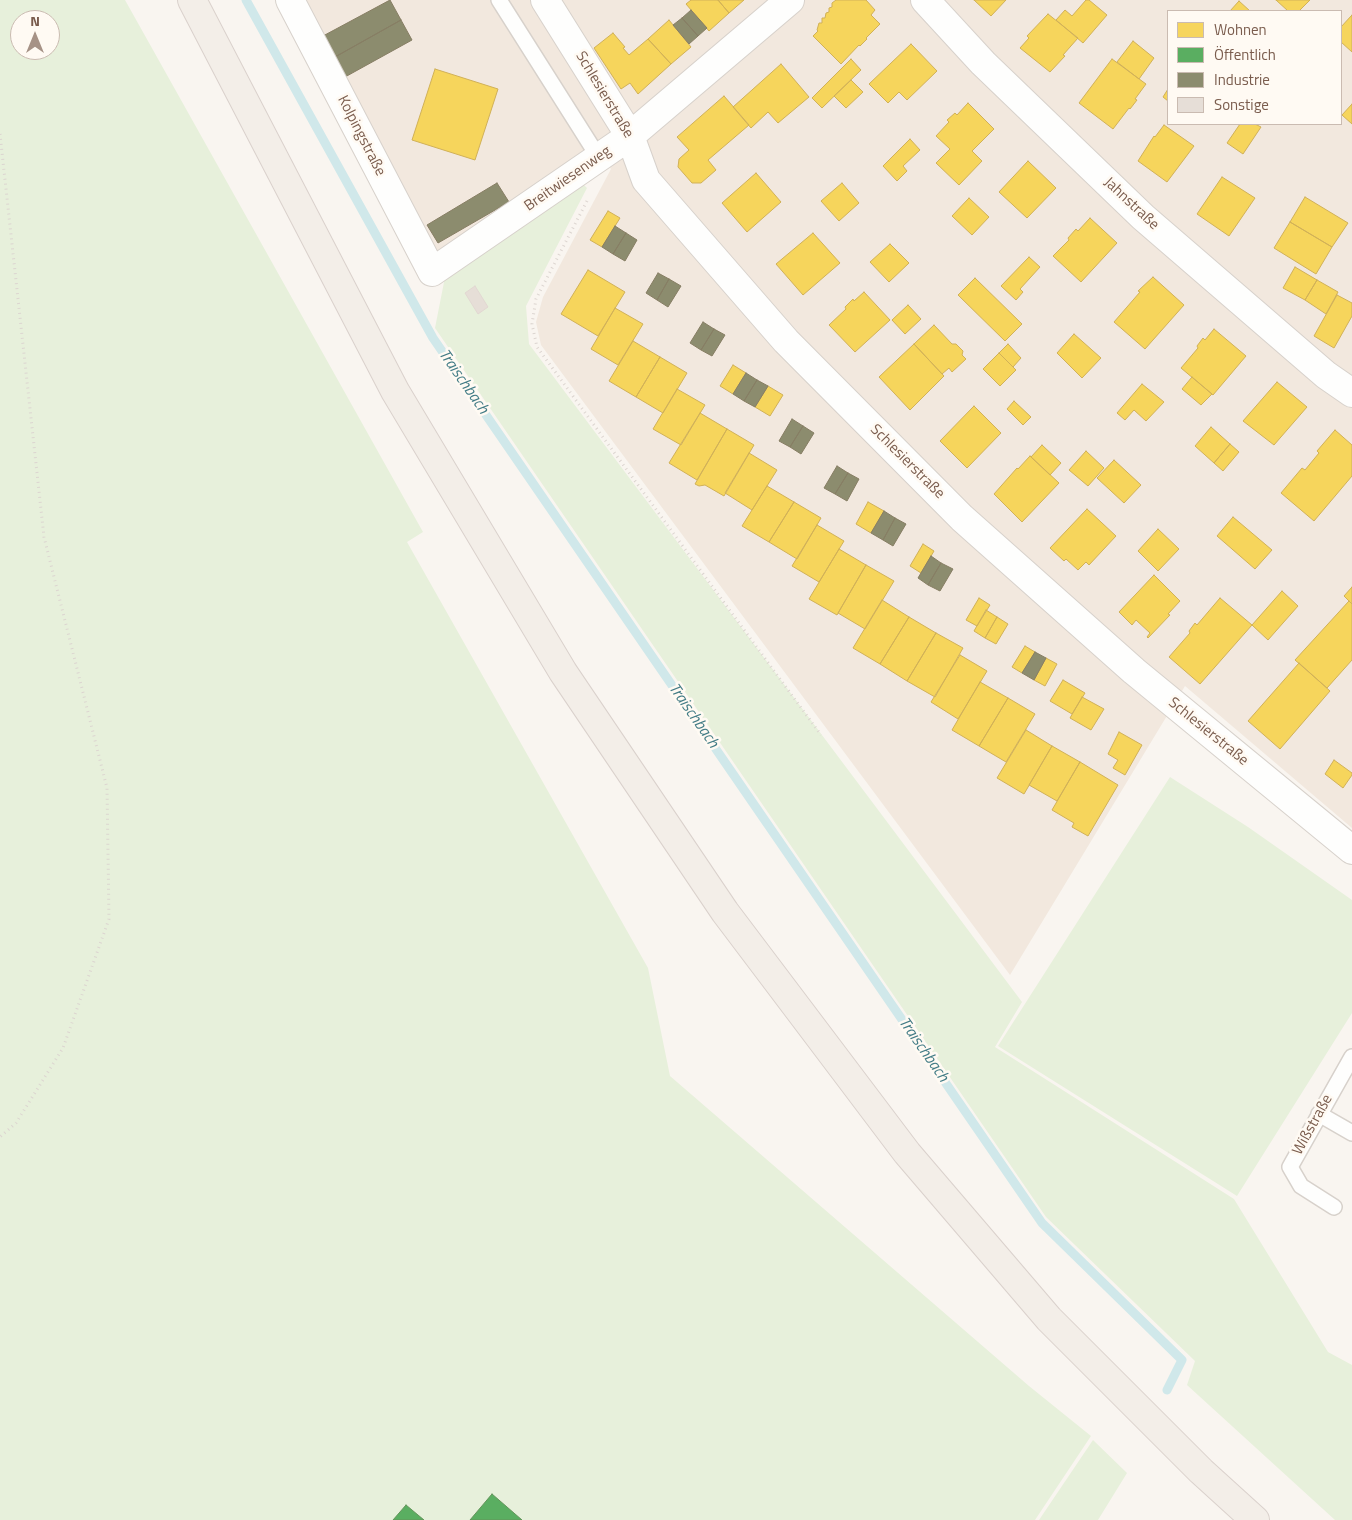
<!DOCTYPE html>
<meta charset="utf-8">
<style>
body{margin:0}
#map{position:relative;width:1352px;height:1520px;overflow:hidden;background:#f9f5f0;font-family:"Titillium Web",sans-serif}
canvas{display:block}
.legend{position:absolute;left:1167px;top:10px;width:175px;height:115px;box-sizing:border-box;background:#fffaf3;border:1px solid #cabbb1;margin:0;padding:6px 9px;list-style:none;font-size:15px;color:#7a5c4d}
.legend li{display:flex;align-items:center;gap:10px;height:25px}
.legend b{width:25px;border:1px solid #cabbb1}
.north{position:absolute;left:10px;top:10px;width:50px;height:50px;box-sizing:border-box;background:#fffaf3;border:1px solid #cabbb1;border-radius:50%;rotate:0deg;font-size:14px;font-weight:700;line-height:20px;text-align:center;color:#7a5c4d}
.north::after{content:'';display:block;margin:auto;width:18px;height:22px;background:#a69286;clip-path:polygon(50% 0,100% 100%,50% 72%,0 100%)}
</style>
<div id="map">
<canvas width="1352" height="1520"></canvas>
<ul class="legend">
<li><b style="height:14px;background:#f6d55c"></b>Wohnen</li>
<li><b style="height:14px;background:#5aae61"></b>Öffentlich</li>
<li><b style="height:14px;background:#8c8c6e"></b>Industrie</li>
<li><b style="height:14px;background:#e6ded7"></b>Sonstige</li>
</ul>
<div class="north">N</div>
</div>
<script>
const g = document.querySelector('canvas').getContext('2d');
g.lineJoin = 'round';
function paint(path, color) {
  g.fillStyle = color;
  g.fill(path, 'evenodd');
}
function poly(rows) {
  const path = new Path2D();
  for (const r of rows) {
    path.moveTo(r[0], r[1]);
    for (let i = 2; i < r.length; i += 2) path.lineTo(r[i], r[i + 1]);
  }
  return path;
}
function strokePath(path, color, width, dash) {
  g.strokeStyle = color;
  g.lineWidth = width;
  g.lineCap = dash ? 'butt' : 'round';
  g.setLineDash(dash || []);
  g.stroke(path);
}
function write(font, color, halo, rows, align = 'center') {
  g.font = font + ' "Titillium Web",sans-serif';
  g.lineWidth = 5;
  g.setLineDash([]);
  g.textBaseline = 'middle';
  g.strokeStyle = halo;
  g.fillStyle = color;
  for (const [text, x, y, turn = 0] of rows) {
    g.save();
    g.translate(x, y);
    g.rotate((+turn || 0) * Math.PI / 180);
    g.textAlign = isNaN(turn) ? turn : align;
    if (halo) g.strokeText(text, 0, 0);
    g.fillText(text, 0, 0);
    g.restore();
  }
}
const residential = poly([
 [301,0,1352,0,1352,828,1185,686,1010,975,541,345,536,322,543,297,611,169,598,150,435,263],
 [1168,11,1341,11,1341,124,1168,124]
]);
const green = poly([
 [0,0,125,0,423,532,407,542,648,968,670,1076,1029,1386,1091,1436,1035,1520,0,1520],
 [20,20,50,20,50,50,20,50],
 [580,181,587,188,526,306,529,344,1022,1002,995,1047,1234,1199,1328,1352,1352,1365,1352,1520,1335,1520,1187,1385,1195,1361,1046,1217,435,328,446,272],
 [1170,777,1248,827,1352,900,1352,1013,1237,1196,998,1046],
 [1093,1440,1127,1473,1098,1520,1039,1520]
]);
const homes = poly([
 [691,0,718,0,729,13,709,31,686,4,691,0],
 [718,0,744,0,729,13,718,0],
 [836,0,866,0,875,10,871,15,880,24,866,38,867,39,860,46,859,45,841,64,813,36,818,31,817,30,819,23,822,23,822,18,825,18,826,13,829,12,829,8,832,7,832,3,836,0],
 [974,0,1006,0,991,16,974,0],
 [1086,0,1089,0,1107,15,1083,43,1056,20,1065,10,1072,16,1086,0],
 [1276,0,1310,0,1299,11,1288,11,1276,0],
 [1239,1,1250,11,1230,11,1239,1],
 [1048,14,1078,38,1063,55,1065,56,1050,72,1020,48,1029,38,1027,36,1048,14],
 [1352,15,1352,52,1341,42,1341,27,1352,15],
 [669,20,691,47,671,64,648,39,669,20],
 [613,33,625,47,623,48,629,55,648,39,671,64,638,94,630,83,621,89,594,48,613,33],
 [1133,41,1154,58,1139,79,1117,62,1133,41],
 [911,44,937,71,907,100,899,92,888,103,869,84,911,44],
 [851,59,861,70,822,108,812,98,851,59],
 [1112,59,1146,84,1135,99,1137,100,1130,109,1129,108,1113,129,1079,103,1112,59],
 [781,64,809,97,778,123,768,112,751,128,733,107,781,64],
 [435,69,498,89,475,160,412,140,435,69],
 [851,80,863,92,846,108,834,96,851,80],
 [1168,89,1168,101,1163,97,1168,89],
 [724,96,749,125,708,160,716,170,701,183,692,183,678,167,679,159,689,150,677,137,724,96],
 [968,103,994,129,972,151,982,161,959,185,936,163,950,149,936,136,949,122,947,120,955,113,957,115,968,103],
 [1352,104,1352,124,1342,115,1352,104],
 [1240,124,1255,124,1261,127,1243,154,1227,143,1240,124],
 [1164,125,1194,146,1167,182,1138,161,1154,136,1155,137,1164,125],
 [910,139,920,150,903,166,907,171,897,181,883,166,910,139],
 [1028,161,1056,188,1027,218,999,192,1028,161],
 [756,173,781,202,747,232,722,203,756,173],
 [1222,177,1255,198,1229,236,1197,214,1222,177],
 [842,183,859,203,839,221,821,201,842,183],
 [1305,197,1348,223,1332,247,1290,222,1305,197],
 [969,198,989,217,972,235,952,216,969,198],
 [608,211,620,218,602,247,590,240,608,211],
 [1090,218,1117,243,1081,282,1053,256,1069,240,1068,238,1076,229,1078,231,1090,218],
 [1290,222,1332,247,1316,274,1274,248,1290,222],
 [813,233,840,263,803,295,776,264,813,233],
 [890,244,909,263,889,282,870,262,890,244],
 [1029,257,1040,267,1020,289,1023,292,1016,300,1001,286,1029,257],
 [1295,267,1317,280,1305,300,1283,288,1295,267],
 [588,270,625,292,598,336,561,314,588,270],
 [1153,277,1184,305,1145,349,1114,322,1140,292,1138,291,1153,277],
 [975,278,1022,324,1005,341,958,295,975,278],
 [1317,280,1338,292,1326,314,1305,300,1317,280],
 [864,292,890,320,855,352,829,325,846,309,845,307,853,299,854,301,864,292],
 [1337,295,1352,303,1352,316,1334,348,1314,336,1337,295],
 [908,305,921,319,905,334,892,320,908,305],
 [615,308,643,324,618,365,591,349,615,308],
 [934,325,952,344,956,344,963,351,962,355,966,359,952,372,949,368,942,374,914,344,934,325],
 [1214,329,1246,356,1213,395,1181,368,1198,348,1197,346,1203,338,1205,340,1214,329],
 [1074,334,1101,358,1082,378,1057,353,1074,334],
 [633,341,660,357,636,397,609,381,633,341],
 [914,344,944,376,910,410,879,377,914,344],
 [1008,344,1021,358,1013,367,999,353,1008,344],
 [999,353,1016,370,1000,386,983,369,999,353],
 [660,357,687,373,663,413,636,397,660,357],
 [733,365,746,373,733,394,720,386,733,365],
 [1192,377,1212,394,1201,405,1182,389,1192,377],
 [1277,382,1307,407,1274,445,1243,421,1277,382],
 [1142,384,1164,402,1146,421,1134,410,1125,420,1117,413,1142,384],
 [768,386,783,395,770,416,755,407,768,386],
 [677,389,705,405,681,445,653,429,677,389],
 [1014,401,1031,417,1023,425,1007,409,1014,401],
 [974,406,1001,433,967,468,940,441,974,406],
 [700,413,727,429,697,480,669,463,700,413],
 [1211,427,1230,444,1214,463,1195,446,1211,427],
 [727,429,754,445,724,496,705,485,699,486,695,484,727,429],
 [1335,430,1352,445,1352,476,1314,521,1281,493,1302,468,1305,470,1319,453,1317,451,1335,430],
 [1230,444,1239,452,1223,471,1214,463,1230,444],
 [1042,445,1061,463,1050,475,1031,457,1042,445],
 [1086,451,1104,468,1088,486,1069,470,1086,451],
 [749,453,777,470,752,510,725,493,749,453],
 [1030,456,1059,483,1022,522,994,494,1017,468,1018,469,1030,456],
 [1114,460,1141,485,1124,503,1097,478,1114,460],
 [767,486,794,502,769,542,742,526,767,486],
 [794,502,821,518,797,559,769,542,794,502],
 [868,502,884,511,871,533,856,524,868,502],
 [1087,509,1116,536,1089,565,1086,562,1078,570,1066,559,1064,561,1050,548,1087,509],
 [1233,517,1272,550,1255,569,1217,536,1233,517],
 [817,525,844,541,819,582,792,566,817,525],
 [1158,529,1179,549,1158,571,1138,551,1158,529],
 [923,544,934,551,921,573,910,566,923,544],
 [839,549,866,565,837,615,809,599,839,549],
 [866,565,894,581,865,629,838,613,866,565],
 [1154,575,1180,601,1168,614,1170,615,1148,638,1147,637,1150,633,1136,620,1132,625,1119,612,1154,575],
 [1352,587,1352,604,1344,596,1352,587],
 [1282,591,1298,606,1268,640,1252,625,1282,591],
 [979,598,990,605,977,626,966,620,979,598],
 [1220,598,1252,625,1200,684,1169,657,1190,633,1189,631,1195,623,1197,625,1220,598],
 [882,600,909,617,880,664,853,648,882,600],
 [1349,601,1352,604,1352,660,1327,688,1295,660,1349,601],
 [986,610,997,617,985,638,974,631,986,610],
 [909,617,936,633,907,681,880,664,909,617],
 [997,617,1008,624,996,644,985,638,997,617],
 [936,633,963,648,935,697,907,681,936,633],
 [1025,646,1035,652,1022,673,1012,667,1025,646],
 [960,655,987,671,958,719,931,702,960,655],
 [1046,658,1057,664,1045,686,1034,680,1046,658],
 [1299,663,1330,691,1280,749,1248,721,1299,663],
 [1063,680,1085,693,1072,714,1050,701,1063,680],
 [980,682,1008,698,979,746,952,730,980,682],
 [1082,697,1104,709,1091,730,1070,718,1082,697],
 [1008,698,1035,714,1006,762,979,746,1008,698],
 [1026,730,1052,746,1024,794,997,778,1026,730],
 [1119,732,1142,745,1125,775,1113,768,1118,760,1108,754,1119,732],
 [1052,746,1080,762,1057,801,1029,785,1052,746],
 [1334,760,1352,773,1352,775,1343,788,1325,774,1334,760],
 [1080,762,1118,785,1088,836,1072,827,1074,823,1052,810,1080,762]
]);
const public = poly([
 [492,1494,522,1520,470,1520,492,1494],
 [406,1505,424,1520,393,1520,406,1505]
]);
const industry = poly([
 [390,0,401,20,335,57,323,36,390,0],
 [691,10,707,28,698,36,682,18,691,10],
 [682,18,698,36,689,44,673,25,682,18],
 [401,20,412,40,345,77,335,57,401,20],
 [497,183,509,202,438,243,427,225,497,183],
 [615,226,626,233,613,254,602,247,615,226],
 [626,233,637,240,625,261,613,254,626,233],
 [658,273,669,279,657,300,646,293,658,273],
 [669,279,681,286,668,307,657,300,669,279],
 [703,322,714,329,701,350,690,343,703,322],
 [714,329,725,335,712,356,701,350,714,329],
 [746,373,757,380,744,401,733,394,746,373],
 [757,380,768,386,755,407,744,401,757,380],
 [792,419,803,426,790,447,779,441,792,419],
 [803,426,814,433,801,454,790,447,803,426],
 [837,466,848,473,835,494,824,488,837,466],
 [848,473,859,479,847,501,835,494,848,473],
 [884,511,895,518,883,540,871,533,884,511],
 [895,518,906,524,893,546,883,540,895,518],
 [931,556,941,563,928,585,918,578,931,556],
 [941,563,953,569,940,591,928,585,941,563],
 [1035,652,1046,658,1034,680,1022,673,1035,652]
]);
const stream = poly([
 [246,0,433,338,1042,1223,1182,1360,1167,1390]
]);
const building = poly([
 [475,286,488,307,478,314,465,293,475,286]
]);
const path = poly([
 [0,134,44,537,107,788,109,919,63,1048,16,1123,0,1137],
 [587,201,536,299,532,324,537,347,821,735]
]);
const service = poly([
 [499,0,599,158],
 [1319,1114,1352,1133],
 [1334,1207,1301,1186,1290,1167,1352,1057]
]);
const minor = poly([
 [290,0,432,272,630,136,790,0],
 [545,0,630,136,646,180,786,341,962,518,1134,671,1352,850],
 [925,0,983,63,1143,217,1326,375,1352,393]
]);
const primary = poly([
 [192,0,395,391,563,672,725,912,907,1153,1049,1319,1201,1471,1255,1520]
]);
const streetNames = [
 ["Schlesierstraße",604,95,59],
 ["Kolpingstraße",361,136,63],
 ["Breitwiesenweg",568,179,-35],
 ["Jahnstraße",1131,204,43],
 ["Schlesierstraße",907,462,45],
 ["Schlesierstraße",1208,732,39],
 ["Wißstraße",1313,1125,-61]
];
const waterNames = [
 ["Traischbach",463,382,55],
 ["Traischbach",693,716,55],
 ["Traischbach",923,1050,55]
];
paint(residential, '#f2e8de');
paint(green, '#e7f0db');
paint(homes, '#f6d55c');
strokePath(homes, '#d1b158', 1);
paint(public, '#5aae61');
strokePath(public, '#64955b', 1);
paint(industry, '#8c8c6e');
strokePath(industry, '#877e64', 1);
strokePath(stream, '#d0e8ea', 9);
paint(building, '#e6ded7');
strokePath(building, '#e2d8d2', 1);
strokePath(service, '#d7d1cb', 18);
strokePath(minor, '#d7d1cb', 30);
strokePath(primary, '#dad1cc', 30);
strokePath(path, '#dcd5d0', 3, [1, 4]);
strokePath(service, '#fefefd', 15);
strokePath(minor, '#fefefd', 28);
strokePath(primary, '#f3eee8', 28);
write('15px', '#7a5c4d', '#fffaf3', streetNames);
write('italic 16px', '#437c86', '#fffaf3', waterNames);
</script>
